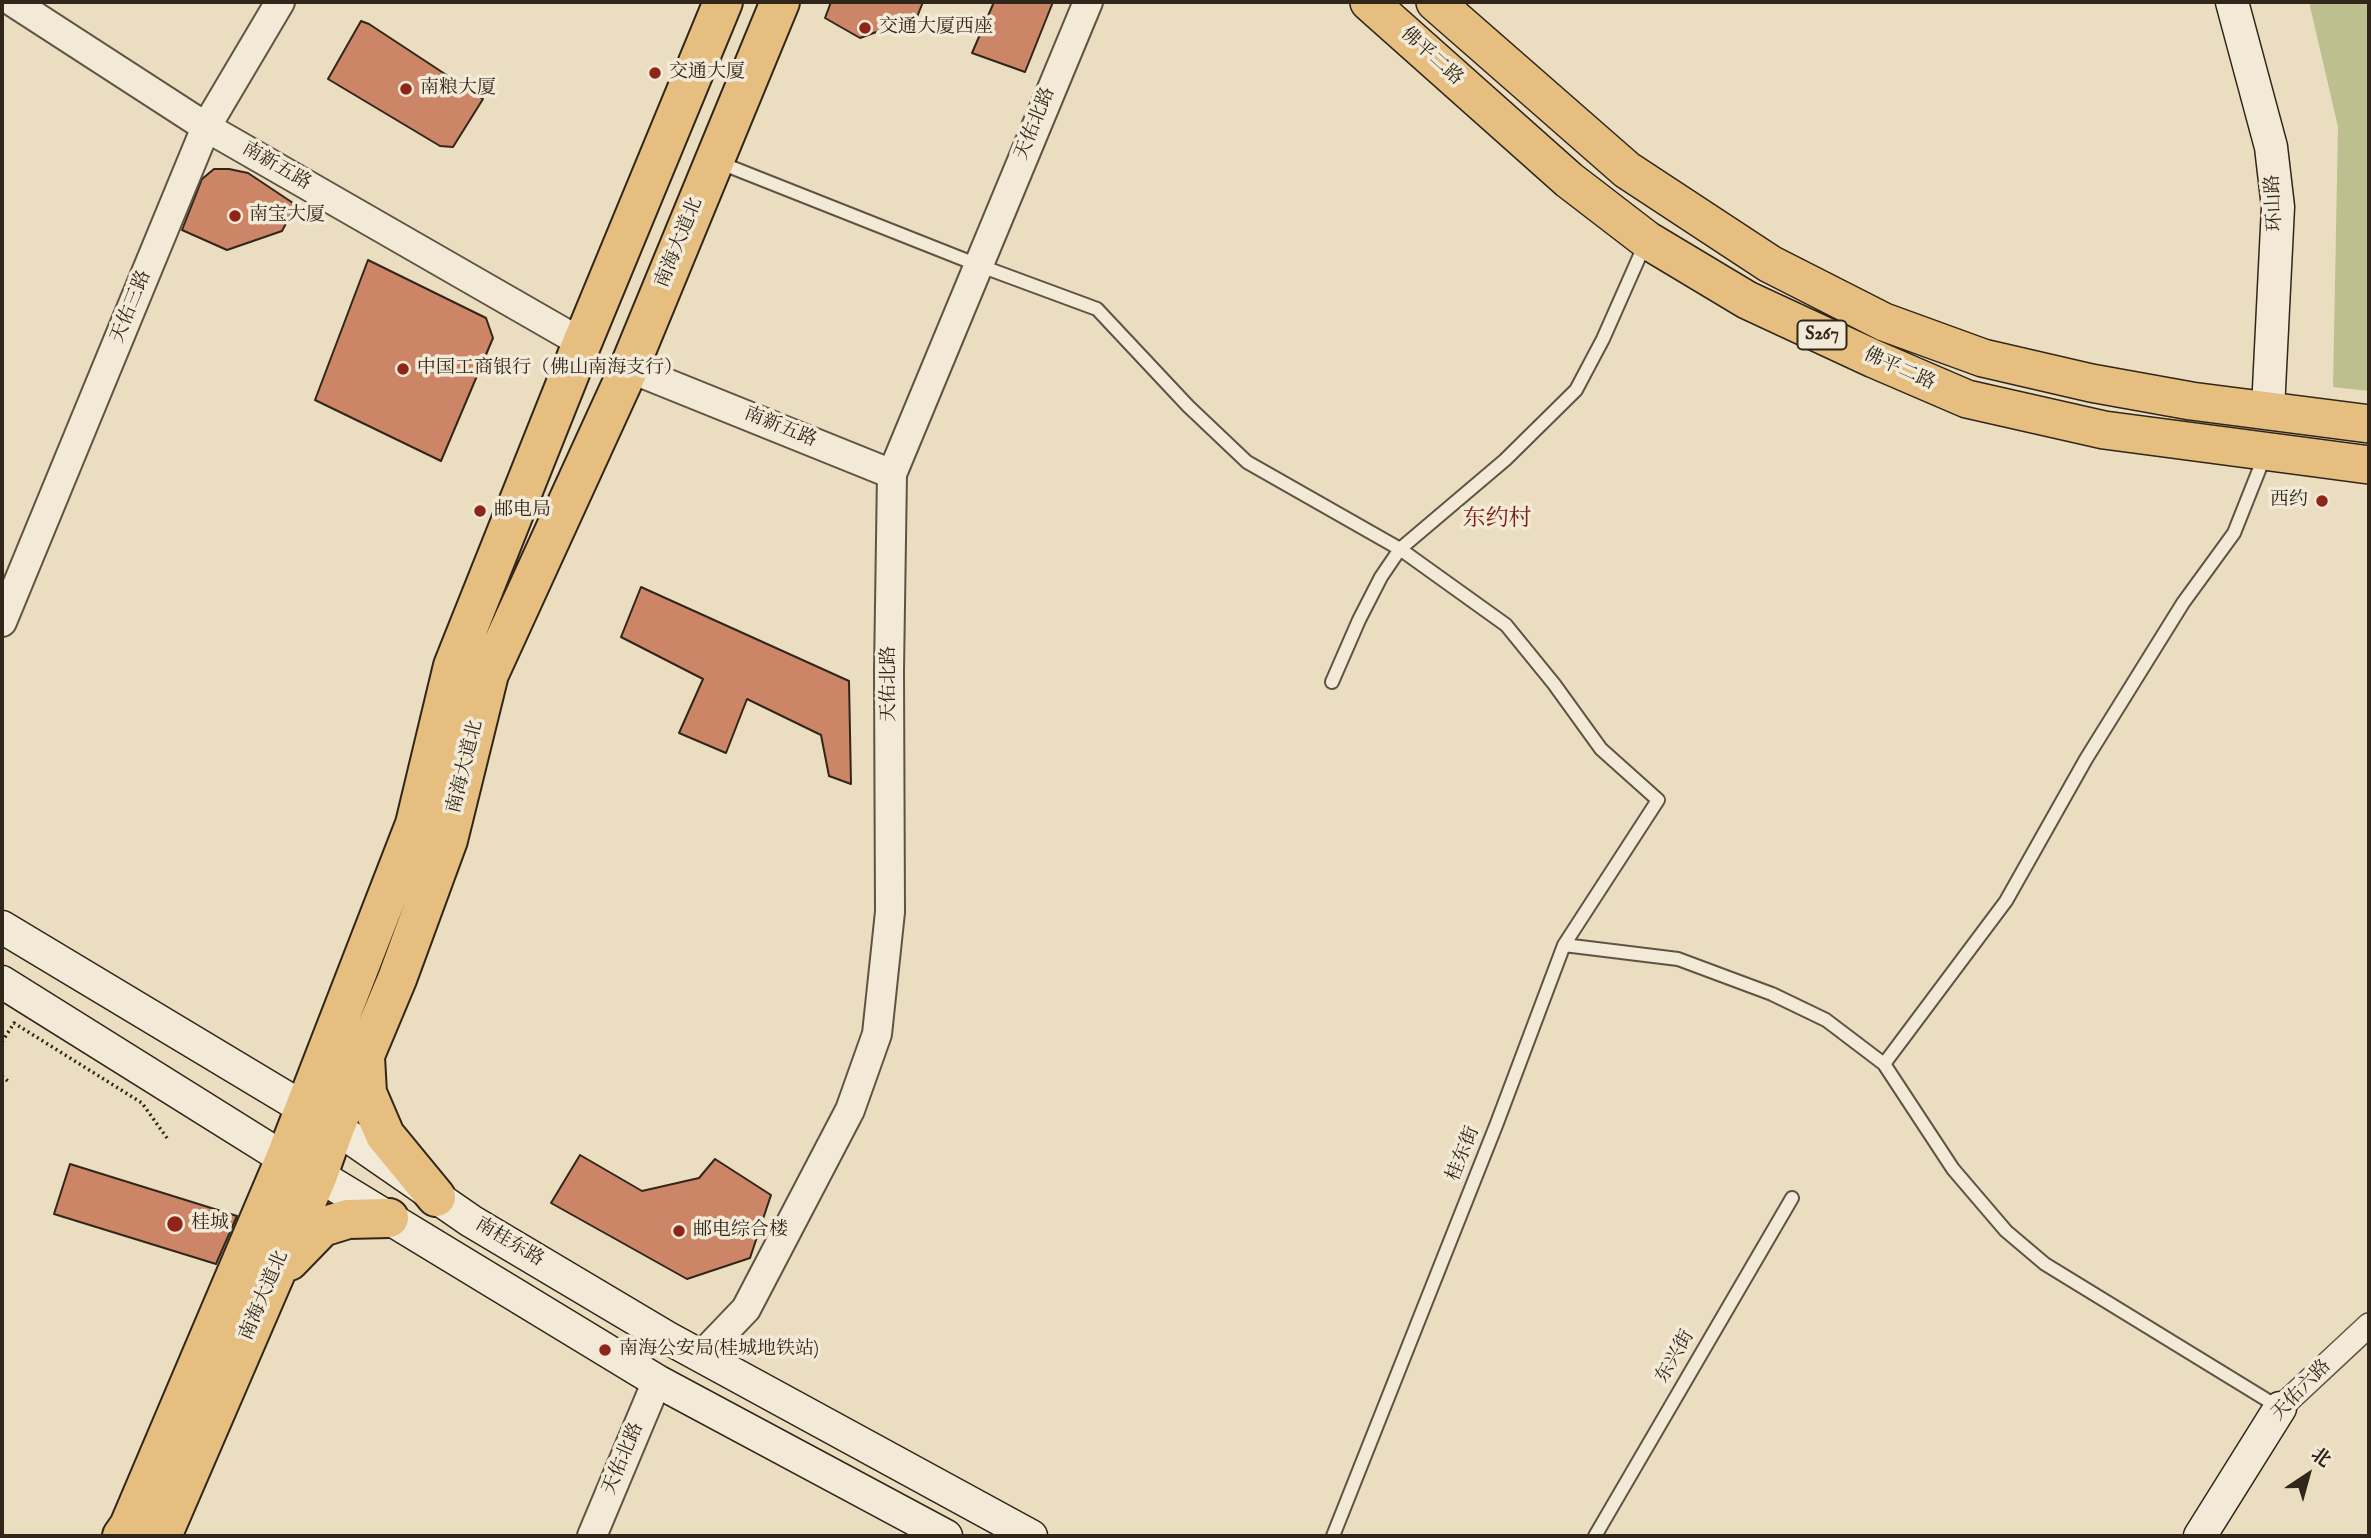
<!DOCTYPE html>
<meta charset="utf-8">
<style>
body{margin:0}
#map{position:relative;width:2371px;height:1538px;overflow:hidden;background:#ebddc0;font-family:"IM FELL English","Noto Serif SC",serif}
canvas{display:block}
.frame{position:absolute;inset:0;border:4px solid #302619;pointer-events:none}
.north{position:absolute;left:2273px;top:1440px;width:70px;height:70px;-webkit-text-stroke:5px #f2e9d6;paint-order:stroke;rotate:36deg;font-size:19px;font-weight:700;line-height:28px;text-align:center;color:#302619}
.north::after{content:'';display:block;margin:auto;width:24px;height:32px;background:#302619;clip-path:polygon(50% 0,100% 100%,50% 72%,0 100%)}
</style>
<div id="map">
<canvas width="2371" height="1538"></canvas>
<div class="frame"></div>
<div class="north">北</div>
</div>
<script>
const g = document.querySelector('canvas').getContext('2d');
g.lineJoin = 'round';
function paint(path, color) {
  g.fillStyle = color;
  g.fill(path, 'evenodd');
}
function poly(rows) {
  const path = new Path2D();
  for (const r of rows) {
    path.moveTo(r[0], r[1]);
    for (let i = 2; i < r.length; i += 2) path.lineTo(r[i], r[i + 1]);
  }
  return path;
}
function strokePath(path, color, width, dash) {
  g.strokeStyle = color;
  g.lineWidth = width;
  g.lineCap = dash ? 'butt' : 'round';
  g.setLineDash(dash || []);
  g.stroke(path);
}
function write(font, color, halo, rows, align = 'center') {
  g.font = font + ' "IM FELL English","Noto Serif SC",serif';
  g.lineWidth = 7;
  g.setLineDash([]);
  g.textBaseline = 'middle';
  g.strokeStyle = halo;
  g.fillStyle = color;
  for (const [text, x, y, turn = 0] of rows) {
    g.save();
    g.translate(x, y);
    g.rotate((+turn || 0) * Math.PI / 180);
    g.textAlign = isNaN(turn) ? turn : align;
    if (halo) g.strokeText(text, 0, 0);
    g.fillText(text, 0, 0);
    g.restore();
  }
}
const green = poly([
 [2309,2,2369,2,2369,391,2333,387,2338,127]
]);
const building = poly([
 [831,2,923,2,917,17,860,38,825,18,831,2],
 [994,2,1053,2,1025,72,972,53,994,2],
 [361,21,369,24,483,99,453,147,440,146,328,79,361,21],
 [214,169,229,169,248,173,296,205,282,231,227,250,182,230,202,179,214,169],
 [368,260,486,318,493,338,441,461,315,400,368,260],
 [641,587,849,681,851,784,829,776,821,735,747,699,726,753,679,733,703,679,621,637,641,587],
 [580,1155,642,1191,699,1178,715,1159,771,1195,750,1258,687,1279,551,1203,580,1155],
 [70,1164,237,1216,216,1264,54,1214,70,1164]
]);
const path = poly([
 [2,1042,14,1023,142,1103,167,1138],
 [2,1076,10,1083]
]);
const service = poly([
 [718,162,978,265,1097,309,1188,406,1247,462,1400,549,1506,625,1554,684,1601,749,1658,800,1564,945,1497,1123,1333,1536],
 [1332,682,1359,620,1381,577,1400,549,1505,460,1576,390,1603,339,1645,244],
 [1564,945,1678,959,1772,994,1826,1020,1884,1064,1953,1169,2006,1231,2045,1264,2280,1408],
 [1884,1064,2006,901,2086,759,2183,603,2234,533,2265,455],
 [1595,1536,1792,1198]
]);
const minor = poly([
 [2280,1408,2369,1325]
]);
const tertiary = poly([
 [13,2,206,127,582,343],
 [629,368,892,474],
 [2,622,206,127,280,2],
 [701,1356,746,1309,850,1110,877,1034,890,912,889,671,892,474,1088,2],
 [592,1536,657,1381]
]);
const secondary = poly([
 [2232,2,2271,147,2278,207,2268,409],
 [2,927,335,1127,471,1221,666,1337,1031,1536],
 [2,982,285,1159,318,1175,657,1381,946,1536],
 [2200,1536,2280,1408]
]);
const primary = poly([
 [1369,2,1569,180,1647,240,1747,300,1874,359,1967,399,2104,430,2369,465],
 [1435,2,1627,170,1770,264,1884,322,1983,358,2091,383,2191,401,2369,424]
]);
const trunk = poly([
 [365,1057,367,1093,385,1135,436,1197],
 [289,1261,322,1227,348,1219,389,1218],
 [122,1536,129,1526,285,1159,415,824,453,666,582,343,723,2],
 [162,1536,318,1175,335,1127,397,979,448,840,489,674,629,368,780,2]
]);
const markers = [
 [865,28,7,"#8f2418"],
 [655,73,7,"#8f2418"],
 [406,89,7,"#8f2418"],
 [235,216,7,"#8f2418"],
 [403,369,7,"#8f2418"],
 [2322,501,7,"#8f2418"],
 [480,511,7,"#8f2418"],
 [175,1224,9,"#8f2418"],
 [679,1231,7,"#8f2418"],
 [605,1350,7,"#8f2418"]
];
const shields = [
 [1822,335,49]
];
const shieldNames = [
 ["S267",1822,335]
];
const poiNames = [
 ["交通大厦西座",879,28],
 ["交通大厦",669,73],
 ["南粮大厦",420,89],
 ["南宝大厦",249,216],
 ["中国工商银行（佛山南海支行）",417,369],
 ["西约",2308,501,"right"],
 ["邮电局",494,511],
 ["桂城",191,1224],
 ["邮电综合楼",693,1231],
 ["南海公安局(桂城地铁站)",619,1350]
];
const streetNames = [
 ["佛平二路",1431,57,42],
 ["天佑北路",1036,124,-68],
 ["南新五路",276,167,30],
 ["环山路",2275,203,-93],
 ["南海大道北",680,243,-68],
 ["天佑三路",132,307,-68],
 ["佛平二路",1899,370,24],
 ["南新五路",780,428,22],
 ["天佑北路",890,684,-90],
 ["南海大道北",466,767,-76],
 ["桂东街",1464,1154,-68],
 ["南桂东路",509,1243,31],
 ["南海大道北",265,1296,-67],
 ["东兴街",1676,1357,-60],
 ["天佑六路",2302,1391,-46],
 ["天佑北路",624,1459,-67]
];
const quarterNames = [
 ["东约村",1497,520]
];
paint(green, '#bebf8e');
paint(building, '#cd8568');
strokePath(building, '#302619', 2);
strokePath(service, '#5f5443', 16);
strokePath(minor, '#5f5443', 26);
strokePath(tertiary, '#5f5443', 32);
strokePath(secondary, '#302619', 35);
strokePath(primary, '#302619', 40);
strokePath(trunk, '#302619', 42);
strokePath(path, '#302619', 3.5, [2, 3.5]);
strokePath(service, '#f2e9d6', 12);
strokePath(minor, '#f2e9d6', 23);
strokePath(tertiary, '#f2e9d6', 28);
strokePath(secondary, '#f2e9d6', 32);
strokePath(primary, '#e6be80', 37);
strokePath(trunk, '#e6be80', 38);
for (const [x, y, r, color] of markers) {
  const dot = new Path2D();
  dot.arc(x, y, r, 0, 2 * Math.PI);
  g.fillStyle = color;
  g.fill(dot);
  strokePath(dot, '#f2e9d6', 2.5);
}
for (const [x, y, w] of shields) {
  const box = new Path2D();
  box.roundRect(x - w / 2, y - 14.5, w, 29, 5);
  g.fillStyle = '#f2e9d6';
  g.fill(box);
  strokePath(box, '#302619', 2);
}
write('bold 18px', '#302619', null, shieldNames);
write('19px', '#302619', '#f2e9d6', poiNames, 'left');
write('19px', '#302619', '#f2e9d6', streetNames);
write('23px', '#7a1f14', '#f2e9d6', quarterNames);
</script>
